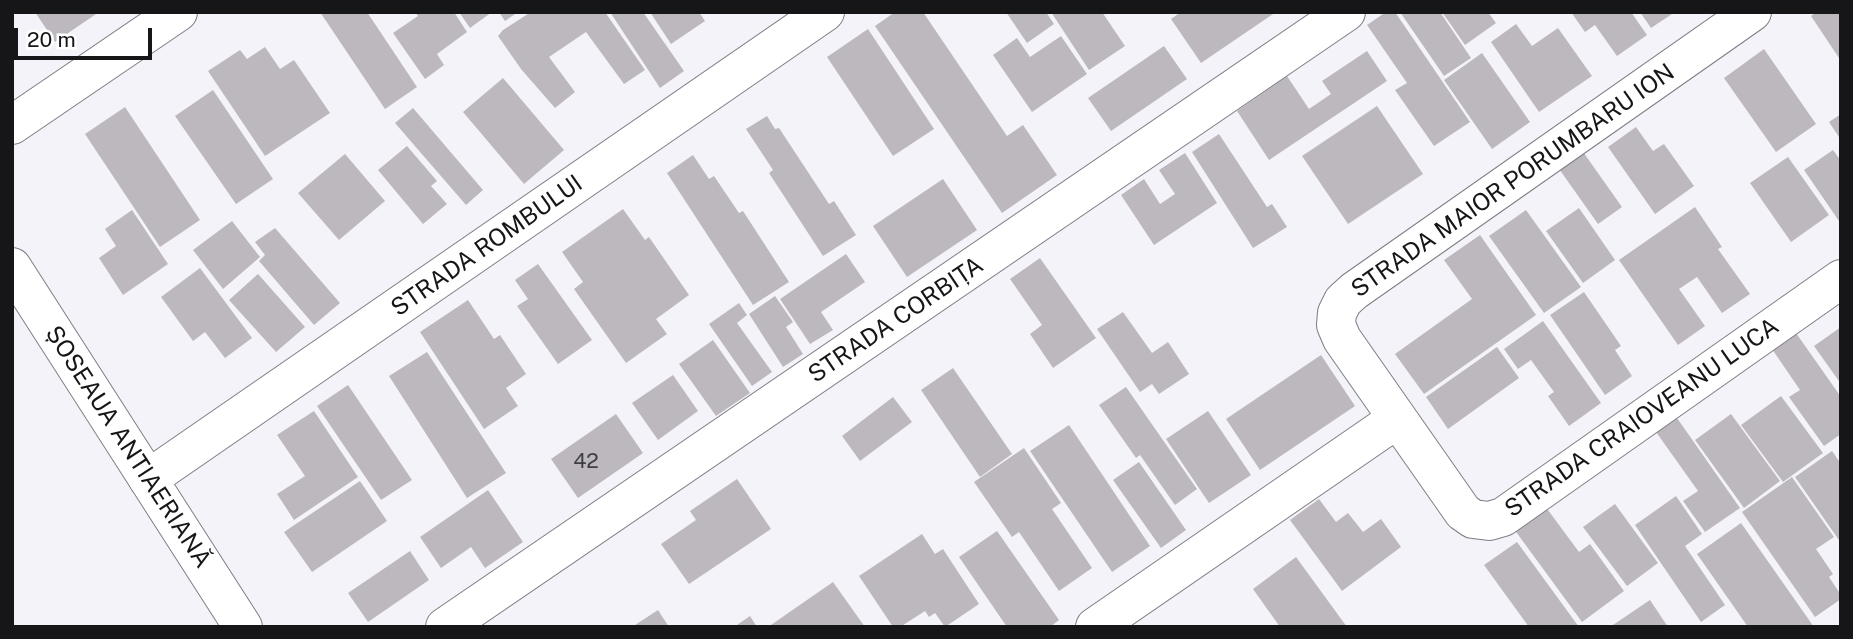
<!DOCTYPE html>
<meta charset="utf-8">
<style>
body{margin:0}
#map{position:relative;width:1853px;height:639px;overflow:hidden;background:#f4f3fa;font-family:"Public Sans",sans-serif}
canvas{display:block}
.frame{position:absolute;inset:0;border:14px solid #161619;pointer-events:none}
.scale{position:absolute;left:14px;top:28px;width:138px;height:32px;box-sizing:border-box;border:4px solid #161619;border-top:0;padding-left:9px;font-size:21px;line-height:24px;white-space:nowrap;color:#161619;-webkit-text-stroke:5px #fff;paint-order:stroke}
</style>
<div id="map">
<canvas width="1853" height="639"></canvas>
<div class="frame"></div>
<div class="scale">20 m</div>
</div>
<script>
const g = document.querySelector('canvas').getContext('2d');
g.lineJoin = 'round';
function paint(path, color) {
  g.fillStyle = color;
  g.fill(path, 'evenodd');
}
function poly(rows) {
  const path = new Path2D();
  for (const r of rows) {
    path.moveTo(r[0], r[1]);
    for (let i = 2; i < r.length; i += 2) path.lineTo(r[i], r[i + 1]);
  }
  return path;
}
function strokePath(path, color, width, dash) {
  g.strokeStyle = color;
  g.lineWidth = width;
  g.lineCap = dash ? 'butt' : 'round';
  g.setLineDash(dash || []);
  g.stroke(path);
}
function write(font, color, halo, rows, align = 'center') {
  g.font = font + ' "Public Sans",sans-serif';
  g.lineWidth = 5;
  g.setLineDash([]);
  g.textBaseline = 'middle';
  g.strokeStyle = halo;
  g.fillStyle = color;
  for (const [text, x, y, turn = 0] of rows) {
    g.save();
    g.translate(x, y);
    g.rotate((+turn || 0) * Math.PI / 180);
    g.textAlign = isNaN(turn) ? turn : align;
    if (halo) g.strokeText(text, 0, 0);
    g.fillText(text, 0, 0);
    g.restore();
  }
}
const building = poly([
 [35,12,99,12,55,42],
 [320,12,367,12,417,87,385,109],
 [415,12,454,12,467,32,437,54,444,65,425,79,393,33,418,16],
 [459,12,492,12,470,28],
 [499,12,518,12,505,21],
 [531,12,605,12,645,70,624,84,586,32,549,57,575,92,555,108,521,69,498,36,503,30],
 [610,12,643,12,684,71,660,88],
 [650,12,699,12,705,21,671,44],
 [895,12,923,12,1007,136,1023,125,1057,175,1002,213,875,26],
 [1006,12,1046,12,1054,24,1027,43],
 [1051,12,1102,12,1125,46,1089,70],
 [1181,12,1276,12,1201,63,1171,19],
 [1386,12,1395,12,1470,122,1434,146,1395,90,1407,83,1367,25],
 [1400,12,1440,12,1471,58,1444,76],
 [1442,12,1488,12,1496,23,1465,45],
 [1571,12,1631,12,1647,35,1617,56,1595,25,1585,32],
 [1640,12,1675,12,1651,28],
 [1816,12,1841,12,1841,61,1811,16],
 [1516,24,1532,46,1558,28,1592,76,1539,112,1491,42],
 [868,29,934,129,893,156,827,57],
 [1061,36,1087,74,1032,112,993,55,1017,38,1030,57],
 [1164,46,1187,79,1111,131,1088,98],
 [265,47,280,69,294,60,330,113,265,156,208,71,240,50,247,59],
 [1764,49,1816,124,1776,152,1724,78],
 [1367,51,1387,81,1269,160,1237,111,1287,76,1309,109,1331,94,1322,81],
 [1482,53,1530,122,1492,149,1444,80],
 [503,78,564,150,524,184,463,112],
 [213,90,273,179,236,204,175,116],
 [1377,106,1423,174,1348,224,1302,156],
 [125,107,200,220,160,247,85,134],
 [413,108,483,190,466,205,395,123],
 [1841,114,1841,140,1829,122],
 [767,116,775,129,779,128,829,204,834,201,856,235,823,256,769,173,773,170,746,129],
 [1636,127,1653,151,1664,144,1694,186,1655,214,1608,147],
 [1219,134,1267,207,1272,204,1287,227,1253,248,1192,152],
 [407,146,437,181,431,186,447,204,423,224,378,170],
 [1581,149,1622,207,1598,224,1557,166],
 [1833,150,1841,161,1841,224,1804,170],
 [1185,153,1217,203,1154,245,1121,195,1144,179,1160,204,1175,194,1159,170],
 [345,154,385,201,339,240,298,193],
 [693,155,709,179,714,176,739,213,743,211,789,282,753,305,667,173],
 [1788,157,1829,215,1791,242,1750,183],
 [943,179,977,230,907,277,873,226],
 [1695,207,1722,247,1718,249,1750,294,1722,313,1697,277,1679,289,1705,326,1678,345,1619,260],
 [1579,208,1615,260,1583,283,1546,231],
 [623,209,645,240,649,237,689,295,656,319,667,334,626,363,574,289,583,282,562,252],
 [132,210,168,264,123,295,99,258,116,246,105,229],
 [1526,210,1581,287,1544,313,1489,236],
 [232,221,260,257,223,289,193,250],
 [275,228,340,303,314,325,259,261,265,255,255,242],
 [1480,235,1536,315,1424,394,1395,354,1472,299,1444,260],
 [846,254,865,282,821,312,833,330,810,344,780,299],
 [1040,258,1096,338,1053,368,1030,334,1042,325,1010,279],
 [538,264,592,340,558,364,517,306,528,299,515,280],
 [200,268,252,338,225,358,205,332,193,341,161,297],
 [258,274,305,327,276,352,229,300],
 [1584,292,1621,346,1615,350,1632,376,1605,395,1550,315],
 [775,296,793,322,786,327,803,354,783,367,749,314],
 [468,300,494,339,500,335,526,374,506,388,518,406,484,429,420,332],
 [739,303,747,315,737,323,772,372,752,386,709,324],
 [1123,312,1152,353,1168,342,1189,374,1159,394,1152,384,1140,392,1097,329],
 [1543,321,1601,403,1569,426,1548,396,1554,392,1531,360,1518,369,1504,349],
 [1841,327,1841,384,1814,346],
 [1796,333,1841,397,1841,434,1824,446,1789,397,1800,390,1772,349],
 [713,340,750,393,716,416,679,364],
 [1497,347,1519,378,1448,429,1426,397],
 [427,352,506,473,467,498,389,376],
 [1321,355,1355,406,1260,470,1226,419],
 [953,368,1012,454,980,477,921,390],
 [673,375,698,411,658,440,632,403],
 [348,385,412,480,381,500,317,406],
 [1126,387,1197,489,1175,505,1140,455,1136,458,1099,405],
 [1781,396,1823,453,1783,482,1741,425],
 [893,397,912,422,860,461,842,436],
 [314,411,358,477,294,520,277,494,305,476,277,435],
 [1208,411,1251,475,1209,503,1166,439],
 [616,414,643,453,578,498,551,459],
 [1731,414,1780,481,1744,508,1695,440],
 [1677,418,1740,508,1705,532,1683,501,1698,491,1656,432],
 [1069,425,1150,546,1112,572,1030,451],
 [1024,448,1061,503,1052,509,1092,568,1059,591,1019,532,1012,537,974,482],
 [1832,451,1841,464,1841,543,1795,477],
 [1139,462,1186,530,1161,548,1113,480],
 [1792,477,1834,537,1816,549,1833,574,1829,577,1841,595,1841,599,1815,617,1742,512],
 [737,479,771,529,689,584,661,544,696,520,690,511],
 [360,481,387,521,312,572,284,532],
 [488,490,523,542,485,568,471,547,441,568,420,537],
 [1676,496,1702,534,1685,546,1725,605,1701,622,1635,525],
 [1319,499,1336,522,1348,513,1363,532,1381,519,1401,547,1342,591,1290,520],
 [1542,502,1579,552,1590,544,1624,591,1582,622,1511,525],
 [1615,504,1658,563,1627,586,1583,527],
 [1741,523,1814,627,1748,627,1697,554],
 [997,531,1059,620,1050,627,1007,627,959,557],
 [922,534,935,554,943,549,979,604,945,627,935,613,929,617,925,611,900,627,893,627,859,576],
 [1517,542,1579,627,1529,627,1484,565],
 [410,551,429,580,368,622,348,593],
 [1296,557,1347,627,1280,627,1253,589],
 [833,582,865,627,768,627],
 [1650,600,1668,627,1610,627],
 [658,610,669,627,632,627],
 [750,616,757,627,734,627]
]);
const street = poly([
 [1752,12,1354,291,1343,301,1337,313,1336,325,1342,339,1463,512,1473,519,1489,521,1503,517,1841,279],
 [12,125,178,12],
 [148,479,825,12],
 [445,627,1346,12],
 [1095,627,1397,419]
]);
const secondary = poly([
 [12,267,243,627]
]);
const numberNames = [
 ["42",586,462]
];
const streetNames = [
 ["STRADA MAIOR PORUMBARU ION",1513,181,-35],
 ["STRADA ROMBULUI",487,246,-35],
 ["STRADA CORBIȚA",896,320,-34],
 ["STRADA CRAIOVEANU LUCA",1642,418,-35],
 ["ȘOSEAUA ANTIAERIANĂ",128,447,57]
];
paint(building, '#bdb8be');
strokePath(street, '#7d7d83', 40);
strokePath(secondary, '#7d7d83', 40);
strokePath(street, '#fff', 38);
strokePath(secondary, '#fff', 38);
write('21px', '#403e42', null, numberNames);
write('24px', '#161619', '#fff', streetNames);
</script>
